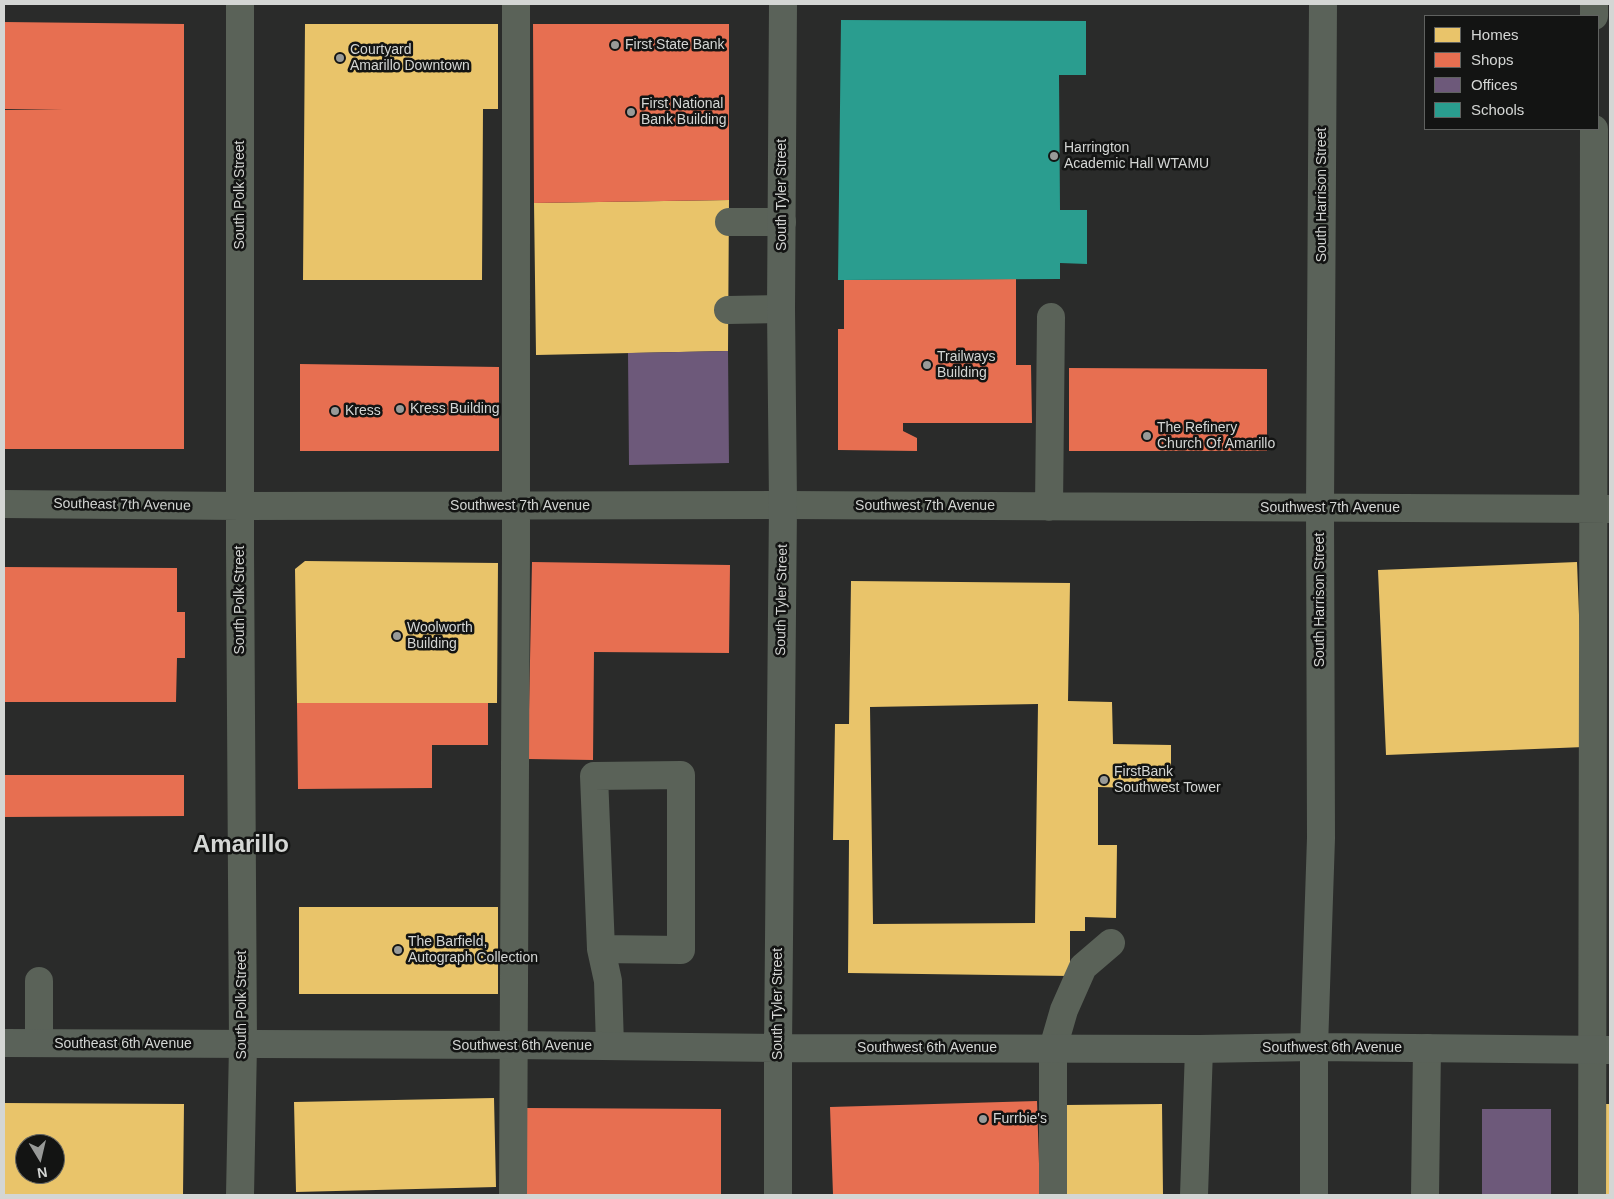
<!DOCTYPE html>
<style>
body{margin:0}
#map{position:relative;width:1614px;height:1199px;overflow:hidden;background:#2a2b2a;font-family:Helvetica,sans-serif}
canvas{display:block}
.frame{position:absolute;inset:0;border:5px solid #d4d6d4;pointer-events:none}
.legend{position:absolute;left:1424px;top:15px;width:175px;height:115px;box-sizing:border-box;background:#131413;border:1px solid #606260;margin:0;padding:6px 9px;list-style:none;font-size:15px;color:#d4d6d4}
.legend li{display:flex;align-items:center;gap:10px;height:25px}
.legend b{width:25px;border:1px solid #606260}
.north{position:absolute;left:15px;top:1134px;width:50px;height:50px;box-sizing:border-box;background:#131413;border:1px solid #606260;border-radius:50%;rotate:171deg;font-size:14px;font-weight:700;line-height:20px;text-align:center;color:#d4d6d4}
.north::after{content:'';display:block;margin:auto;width:18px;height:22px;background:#989a98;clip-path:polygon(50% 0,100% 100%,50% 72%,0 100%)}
</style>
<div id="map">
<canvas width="1614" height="1199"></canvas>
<div class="frame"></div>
<ul class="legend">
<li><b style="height:14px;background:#e9c46a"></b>Homes</li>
<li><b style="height:14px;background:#e76f51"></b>Shops</li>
<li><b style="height:14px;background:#6d597a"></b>Offices</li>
<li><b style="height:14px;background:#2a9d8f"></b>Schools</li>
</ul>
<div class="north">N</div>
</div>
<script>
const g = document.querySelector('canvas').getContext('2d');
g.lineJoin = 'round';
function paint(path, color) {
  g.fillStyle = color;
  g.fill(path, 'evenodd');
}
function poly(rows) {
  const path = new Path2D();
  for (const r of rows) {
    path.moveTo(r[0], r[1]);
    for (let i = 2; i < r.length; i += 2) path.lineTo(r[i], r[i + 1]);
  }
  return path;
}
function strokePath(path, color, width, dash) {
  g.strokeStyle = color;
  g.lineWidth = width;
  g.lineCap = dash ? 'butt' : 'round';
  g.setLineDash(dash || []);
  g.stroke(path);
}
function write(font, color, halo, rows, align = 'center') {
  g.font = font + ' Helvetica,sans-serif';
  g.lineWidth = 5;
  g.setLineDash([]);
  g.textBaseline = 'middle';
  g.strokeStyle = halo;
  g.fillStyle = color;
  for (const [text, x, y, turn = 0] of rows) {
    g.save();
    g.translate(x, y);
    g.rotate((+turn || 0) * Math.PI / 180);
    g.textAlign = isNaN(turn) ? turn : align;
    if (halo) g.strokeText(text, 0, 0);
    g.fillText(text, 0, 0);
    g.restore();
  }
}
const homes = poly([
 [305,24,498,24,498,109,483,109,482,280,303,280],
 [729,200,728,351,536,355,534,203],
 [305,561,498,563,497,703,297,703,295,569],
 [1577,562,1584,747,1386,755,1378,570],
 [851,581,1070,583,1068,701,1112,702,1113,744,1171,745,1171,784,1137,783,1137,788,1098,787,1098,845,1117,845,1116,918,1085,917,1085,931,1070,931,1070,976,848,973,849,840,833,840,835,724,849,724],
 [1038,704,1035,923,873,924,870,707],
 [299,907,498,907,498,994,299,994],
 [494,1098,496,1187,296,1192,294,1102],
 [4,1103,184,1104,183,1195,4,1195],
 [25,1144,55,1144,55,1174,25,1174],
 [1162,1104,1163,1195,1066,1195,1065,1105],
 [1606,1104,1610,1104,1610,1195,1605,1195]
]);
const shops = poly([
 [4,22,184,24,184,449,4,449,4,110,63,110,4,109],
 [533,24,729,24,729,200,534,203],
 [1016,279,1016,365,1031,365,1032,423,903,423,903,431,917,438,917,451,838,450,838,329,844,329,844,280],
 [300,364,499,367,499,451,300,451],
 [1069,368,1267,369,1267,451,1069,451],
 [532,562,730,565,729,653,594,652,593,760,528,759],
 [4,567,177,568,177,612,185,612,185,658,177,658,176,702,4,702],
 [297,703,488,703,488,745,432,745,432,788,298,789],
 [4,775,184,775,184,816,4,817],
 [1037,1101,1040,1195,833,1195,830,1107],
 [527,1108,721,1109,721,1195,526,1195]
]);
const offices = poly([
 [728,351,729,463,629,465,628,353],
 [1482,1109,1551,1109,1551,1194,1482,1194]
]);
const schools = poly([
 [841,20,1086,21,1086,75,1059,75,1060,210,1087,210,1087,264,1060,263,1060,279,838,280]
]);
const minor = poly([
 [240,4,240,550,243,1045,240,1195],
 [1594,16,1594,4],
 [729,222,782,222],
 [728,310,781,309],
 [4,504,240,506,783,505,1610,509],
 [1049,507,1051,317],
 [601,949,594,776,681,775,681,950,601,949,608,981,610,1046],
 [39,1043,39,981],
 [513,1195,516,552,516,4],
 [1053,1195,1053,1048,1064,1010,1083,967,1111,943],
 [1194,1195,1199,1049],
 [1425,1195,1427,1048],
 [1592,1195,1594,129]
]);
const major = poly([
 [4,1043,514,1045,778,1048,1199,1049,1314,1047,1610,1050],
 [778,1195,778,1048,783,505,781,309,783,4],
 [1314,1195,1314,1047,1321,838,1320,508,1323,4]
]);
const markers = [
 [615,45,5,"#989a98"],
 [340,58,5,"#989a98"],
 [631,112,5,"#989a98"],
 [1054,156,5,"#989a98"],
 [927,365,5,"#989a98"],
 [400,409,5,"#989a98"],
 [335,411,5,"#989a98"],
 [1147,436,5,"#989a98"],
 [397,636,5,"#989a98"],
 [1104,780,5,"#989a98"],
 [398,950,5,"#989a98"],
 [983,1119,5,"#989a98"]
];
const poiNames = [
 ["First State Bank",625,45],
 ["Courtyard",350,50],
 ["Amarillo Downtown",350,66],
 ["First National",641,104],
 ["Bank Building",641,120],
 ["Harrington",1064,148],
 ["Academic Hall WTAMU",1064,164],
 ["Trailways",937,357],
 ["Building",937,373],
 ["Kress Building",410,409],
 ["Kress",345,411],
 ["The Refinery",1157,428],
 ["Church Of Amarillo",1157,444],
 ["Woolworth",407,628],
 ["Building",407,644],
 ["FirstBank",1114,772],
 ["Southwest Tower",1114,788],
 ["The Barfield,",408,942],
 ["Autograph Collection",408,958],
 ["Furrbie's",993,1119]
];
const streetNames = [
 ["South Polk Street",240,195,-90],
 ["South Tyler Street",782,195,-90],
 ["South Harrison Street",1322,195,-90],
 ["Southeast 7th Avenue",122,505,1],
 ["Southwest 7th Avenue",520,506],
 ["Southwest 7th Avenue",925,506],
 ["Southwest 7th Avenue",1330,508],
 ["South Polk Street",240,600,-90],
 ["South Tyler Street",782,600,-89],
 ["South Harrison Street",1320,600,-90],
 ["South Tyler Street",778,1004,-90],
 ["South Polk Street",242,1005,-90],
 ["Southeast 6th Avenue",123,1044],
 ["Southwest 6th Avenue",522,1046],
 ["Southwest 6th Avenue",927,1048],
 ["Southwest 6th Avenue",1332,1048]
];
const townNames = [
 ["Amarillo",241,845]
];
paint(homes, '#e9c46a');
paint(shops, '#e76f51');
paint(offices, '#6d597a');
paint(schools, '#2a9d8f');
strokePath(minor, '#5a6258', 28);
strokePath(major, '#5a6259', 28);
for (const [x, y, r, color] of markers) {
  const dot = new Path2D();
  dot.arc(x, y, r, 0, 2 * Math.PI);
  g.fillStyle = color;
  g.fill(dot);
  strokePath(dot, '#131413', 2);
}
write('14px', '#d4d6d4', '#131413', poiNames, 'left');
write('14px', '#d4d6d4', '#131413', streetNames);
write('bold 24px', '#d4d6d4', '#131413', townNames);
</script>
